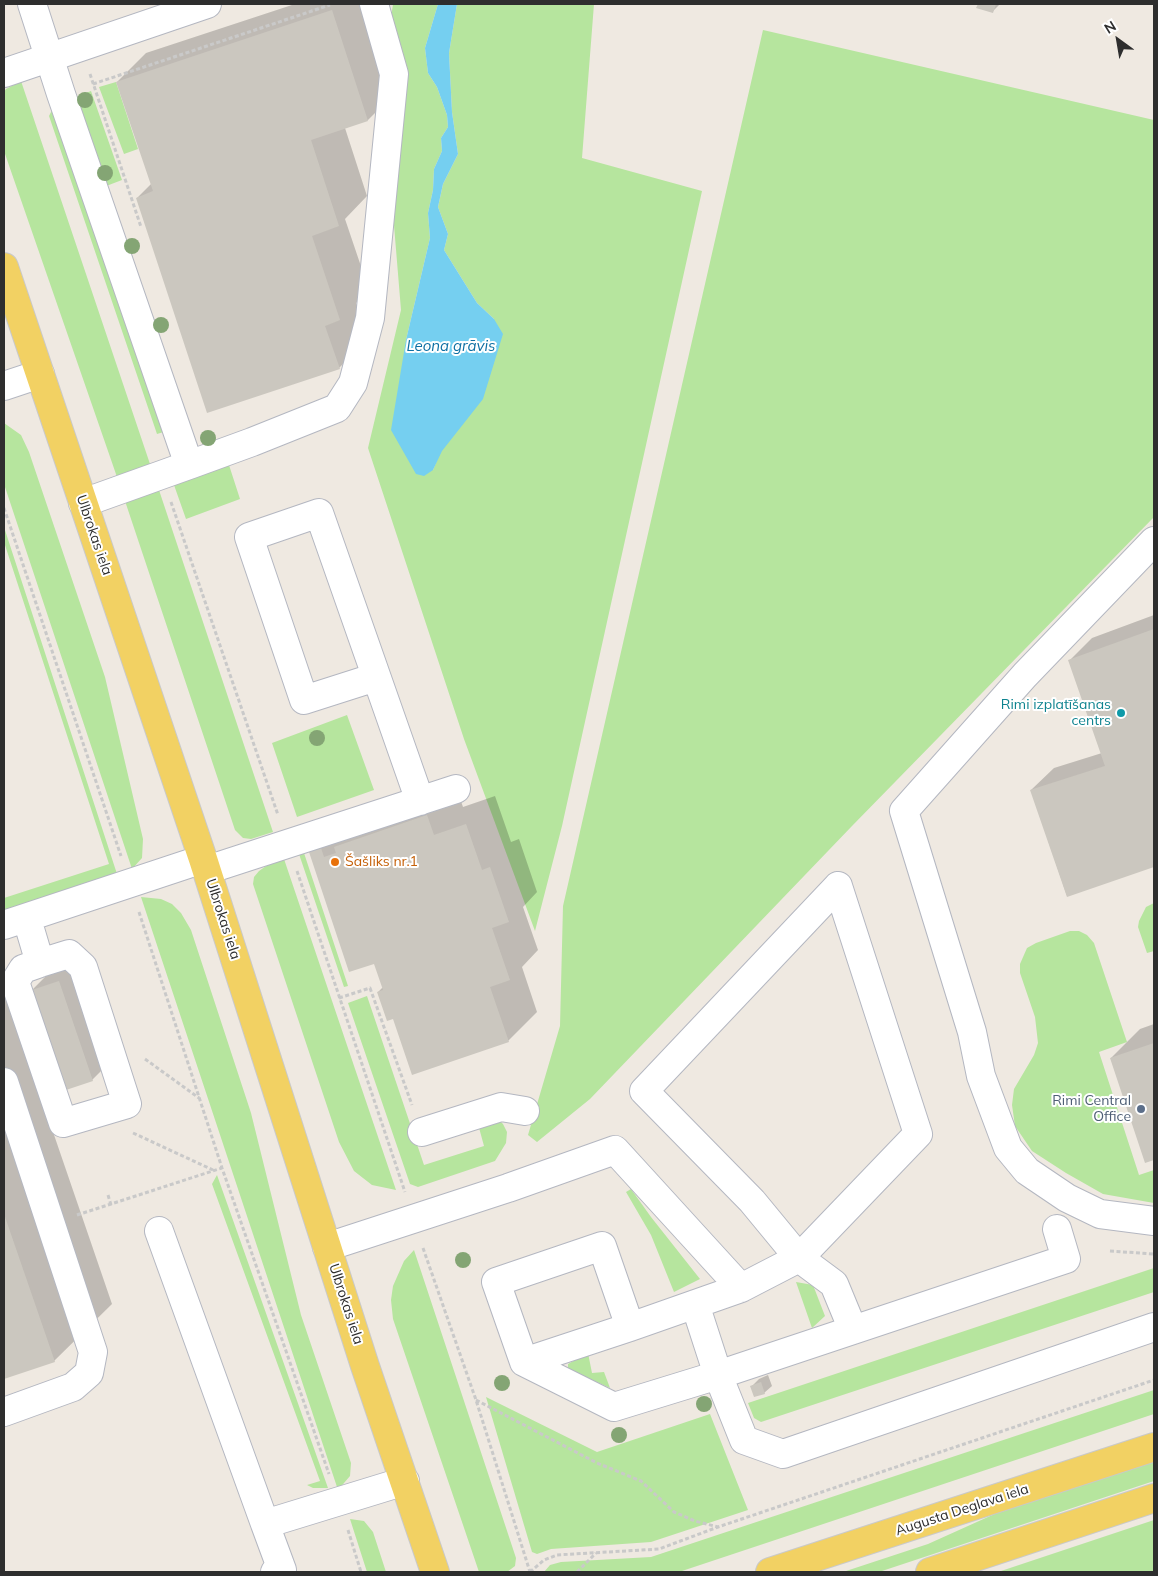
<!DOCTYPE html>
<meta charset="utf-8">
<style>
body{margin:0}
#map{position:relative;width:1158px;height:1576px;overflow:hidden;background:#efe9e1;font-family:Mulish,sans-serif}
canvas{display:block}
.frame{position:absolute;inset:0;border:5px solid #2e2e2e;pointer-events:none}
.north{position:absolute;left:1093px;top:15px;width:50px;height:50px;-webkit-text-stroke:4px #fff;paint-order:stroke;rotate:328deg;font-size:14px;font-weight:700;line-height:20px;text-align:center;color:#2e2e2e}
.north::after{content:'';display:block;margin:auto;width:18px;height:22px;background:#2e2e2e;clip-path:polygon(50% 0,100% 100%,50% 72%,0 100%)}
</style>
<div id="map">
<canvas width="1158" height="1576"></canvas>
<div class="frame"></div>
<div class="north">N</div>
</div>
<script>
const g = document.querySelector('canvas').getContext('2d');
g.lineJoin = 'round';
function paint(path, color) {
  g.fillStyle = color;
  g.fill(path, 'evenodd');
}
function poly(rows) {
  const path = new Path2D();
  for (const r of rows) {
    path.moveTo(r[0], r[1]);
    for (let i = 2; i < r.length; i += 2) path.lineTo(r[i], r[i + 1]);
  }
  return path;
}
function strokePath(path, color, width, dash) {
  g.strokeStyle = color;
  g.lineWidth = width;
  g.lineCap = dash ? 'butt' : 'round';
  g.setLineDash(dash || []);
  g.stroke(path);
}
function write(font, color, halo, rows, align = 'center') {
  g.font = font + ' Mulish,sans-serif';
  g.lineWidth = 4;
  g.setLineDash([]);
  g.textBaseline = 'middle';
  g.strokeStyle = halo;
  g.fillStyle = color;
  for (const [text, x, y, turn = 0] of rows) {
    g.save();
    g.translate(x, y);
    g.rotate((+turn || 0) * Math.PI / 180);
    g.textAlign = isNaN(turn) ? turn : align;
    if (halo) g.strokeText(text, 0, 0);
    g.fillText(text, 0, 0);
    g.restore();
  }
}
const green = poly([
 [393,4,438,4,425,48,428,73,437,87,447,115,448,127,441,138,442,151,434,169,433,190,428,213,430,238,406,340,433,470,494,319,477,303,444,250,448,234,438,207,443,184,458,154,452,112,449,53,457,4,594,4,582,158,702,191,562,826,535,931,464,739,368,448,401,310,382,80],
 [763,30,1154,120,1154,517,852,826,590,1099,537,1142,528,1135,560,1026,563,906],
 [21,81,150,464,117,477,4,151,4,92,6,89],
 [116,82,138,149,124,154,99,87],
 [91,91,122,180,101,188,73,98],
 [54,106,167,431,157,434,49,116],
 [4,423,21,435,29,452,105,677,143,839,142,858,132,869,4,484],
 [229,465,240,499,186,519,174,485],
 [159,490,273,832,251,839,243,838,235,830,125,501],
 [4,527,117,874,4,914,4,898,109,864,4,542],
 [347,715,374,790,297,817,272,743],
 [304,853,348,986,344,987,299,854],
 [284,859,396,1190,372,1185,354,1171,339,1142,253,884,254,877,259,871,269,864],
 [141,897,161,899,172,904,181,913,191,930,251,1113,301,1315,351,1463,350,1476,338,1490],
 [1154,903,1154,951,1147,953,1138,927,1139,921,1146,907],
 [1070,931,1079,931,1087,935,1094,943,1127,1042,1099,1052,1139,1175,1154,1170,1154,1203,1103,1194,1066,1173,1032,1151,1015,1126,1012,1105,1014,1089,1034,1055,1038,1043,1035,1017,1020,973,1020,964,1027,948,1036,943],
 [367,996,424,1165,484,1146,478,1124,497,1118,503,1124,507,1132,506,1143,495,1161,418,1187,410,1184,348,1003],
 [217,1175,328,1488,313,1488,307,1485,320,1481,212,1184],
 [631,1189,651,1217,700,1279,674,1292,651,1235,626,1192],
 [414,1250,516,1558,515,1566,507,1572,479,1572,393,1319,391,1300,393,1286,404,1261],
 [1154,1268,1154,1292,761,1422,754,1418,748,1403],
 [796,1282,813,1285,825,1316,812,1328],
 [588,1353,592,1373,604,1372,610,1388,568,1369,568,1364],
 [1154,1390,1154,1414,679,1572,544,1572,550,1565,561,1562,651,1557],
 [486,1397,597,1452,710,1414,748,1510,651,1542,551,1549,537,1554,532,1552],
 [1154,1453,1154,1481,879,1572,843,1572,928,1544,1059,1485],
 [350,1519,364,1521,373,1532,386,1572,367,1572],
 [1154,1520,1153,1572,998,1572]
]);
const water = poly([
 [438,4,457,4,449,53,452,112,458,154,443,184,438,207,448,234,444,250,477,303,494,319,503,334,483,399,442,451,433,470,424,476,416,474,391,430,406,340,430,238,428,213,433,190,434,169,442,151,441,138,448,127,447,115,437,87,428,73,425,48]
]);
const shadow = poly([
 [295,4,368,4,397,91,368,120,345,128,367,196,345,219,369,290,356,303,368,339,339,368,137,198,152,183,117,82,146,53],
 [979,4,1000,4,993,11,978,7],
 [1154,615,1154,866,1067,896,1031,790,1054,768,1102,753,1070,660,1092,638],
 [456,787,463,807,495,796,511,842,519,839,537,892,523,907,538,950,522,967,537,1012,508,1041,394,1018,378,992,383,987,375,963,310,853,339,824],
 [74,967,107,1065,92,1080,31,991,46,976],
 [4,989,112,1304,54,1361,4,1378],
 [1154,1024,1154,1159,1146,1161,1111,1058,1140,1029],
 [768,1375,772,1386,764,1393,752,1386,759,1379]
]);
const building = poly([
 [978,4,996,4,993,13,976,8],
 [332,10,368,121,311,140,339,226,312,236,340,320,325,326,340,369,207,413,136,198,153,191,116,82],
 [1154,629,1154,867,1067,897,1030,790,1105,766,1068,660],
 [427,815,434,835,466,824,482,870,490,867,509,922,492,928,510,980,490,987,509,1042,412,1075,393,1019,387,1021,377,992,383,990,374,964,349,972,309,852,321,848,324,857,336,853,334,847],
 [59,981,93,1081,63,1091,29,991],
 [1154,1043,1154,1160,1145,1163,1110,1058],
 [4,1214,55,1362,4,1379],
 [761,1382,765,1394,754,1397,750,1386]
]);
const path = poly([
 [90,74,141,227],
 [93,84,330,5],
 [171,502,278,815],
 [4,508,121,856],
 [297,871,405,1192],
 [139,912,222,1168,329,1474],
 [339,998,370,988,412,1105],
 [145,1059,199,1098],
 [133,1133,213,1170],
 [108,1195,111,1205],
 [77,1215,222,1168],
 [423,1248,476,1400,530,1572],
 [1110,1251,1154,1254],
 [476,1400,597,1463,641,1481,674,1512,695,1521,718,1527],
 [348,1530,361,1572],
 [530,1572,544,1560,557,1555,659,1549,718,1527,1154,1380],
 [577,1572,596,1553]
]);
const minor = poly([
 [32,4,61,94,189,465,83,503],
 [4,73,207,4],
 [4,386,40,374],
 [189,465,252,442,337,408,353,383,370,318,394,74,374,4],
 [1154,541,1025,675,904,811,972,1032,981,1076,1008,1148,1027,1171,1067,1198,1100,1214,1154,1221],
 [376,677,304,700,249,537,319,513,420,801],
 [207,870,456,789],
 [838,886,918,1134,799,1258,752,1201,644,1091,838,886],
 [27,919,40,963,69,954,83,967,127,1104,63,1123,15,982,23,969,40,963],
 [4,925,203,859],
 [4,1082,93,1352,89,1373,73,1387,4,1412],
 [422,1132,501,1107,525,1111],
 [159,1231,265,1524],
 [327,1247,508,1188,615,1150,741,1288,799,1258,834,1284,853,1330],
 [695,1304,718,1375,1066,1259,1057,1229],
 [630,1327,602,1246,496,1282,524,1362,614,1407,718,1375,744,1440,783,1454,1154,1327],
 [524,1362,630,1327,741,1288],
 [275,1572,282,1570,265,1524,405,1481]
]);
const major = poly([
 [4,267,203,859,365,1366,435,1572],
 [770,1572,1154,1447],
 [930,1572,1154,1498]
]);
const trees = [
 [85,100],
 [105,173],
 [132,246],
 [161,325],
 [208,438],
 [317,738],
 [463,1260],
 [502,1383],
 [704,1404],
 [619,1435]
];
const markers = [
 [1121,713,5,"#0f9aa8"],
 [335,862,5,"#e8710a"],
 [1141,1109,5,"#5c6f8a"]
];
const streetNames = [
 ["Ulbrokas iela",94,535,71],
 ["Ulbrokas iela",223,919,72],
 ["Ulbrokas iela",346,1304,72],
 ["Augusta Deglava iela",962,1510,-18]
];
const cultureNames = [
 ["Rimi izplatīšanas",1111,705],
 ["centrs",1111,721]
];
const foodNames = [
 ["Šašliks nr.1",345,862]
];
const serviceNames = [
 ["Rimi Central",1131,1101],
 ["Office",1131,1117]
];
const waterNames = [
 ["Leona grāvis",451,346]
];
paint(green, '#b6e59e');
paint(water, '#75cff0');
paint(shadow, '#0003');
paint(building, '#cbc7bf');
strokePath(minor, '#b4b7c1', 30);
strokePath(major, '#c9c9c9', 30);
strokePath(path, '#c9c9c9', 3, [4, 2.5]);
strokePath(minor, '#fff', 28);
strokePath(major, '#f2d163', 28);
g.fillStyle = '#84a574';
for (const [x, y] of trees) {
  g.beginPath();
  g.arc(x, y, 8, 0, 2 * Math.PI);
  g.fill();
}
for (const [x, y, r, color] of markers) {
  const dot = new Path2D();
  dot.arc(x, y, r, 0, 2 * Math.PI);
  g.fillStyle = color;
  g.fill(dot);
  strokePath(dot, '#fff', 2);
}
write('14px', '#2e2e2e', '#fff', streetNames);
write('14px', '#0d838f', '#fff', cultureNames, 'right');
write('14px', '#c56008', '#fff', foodNames, 'left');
write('14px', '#4e5e75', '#fff', serviceNames, 'right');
write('italic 15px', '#0d6fa3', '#fff', waterNames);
</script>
